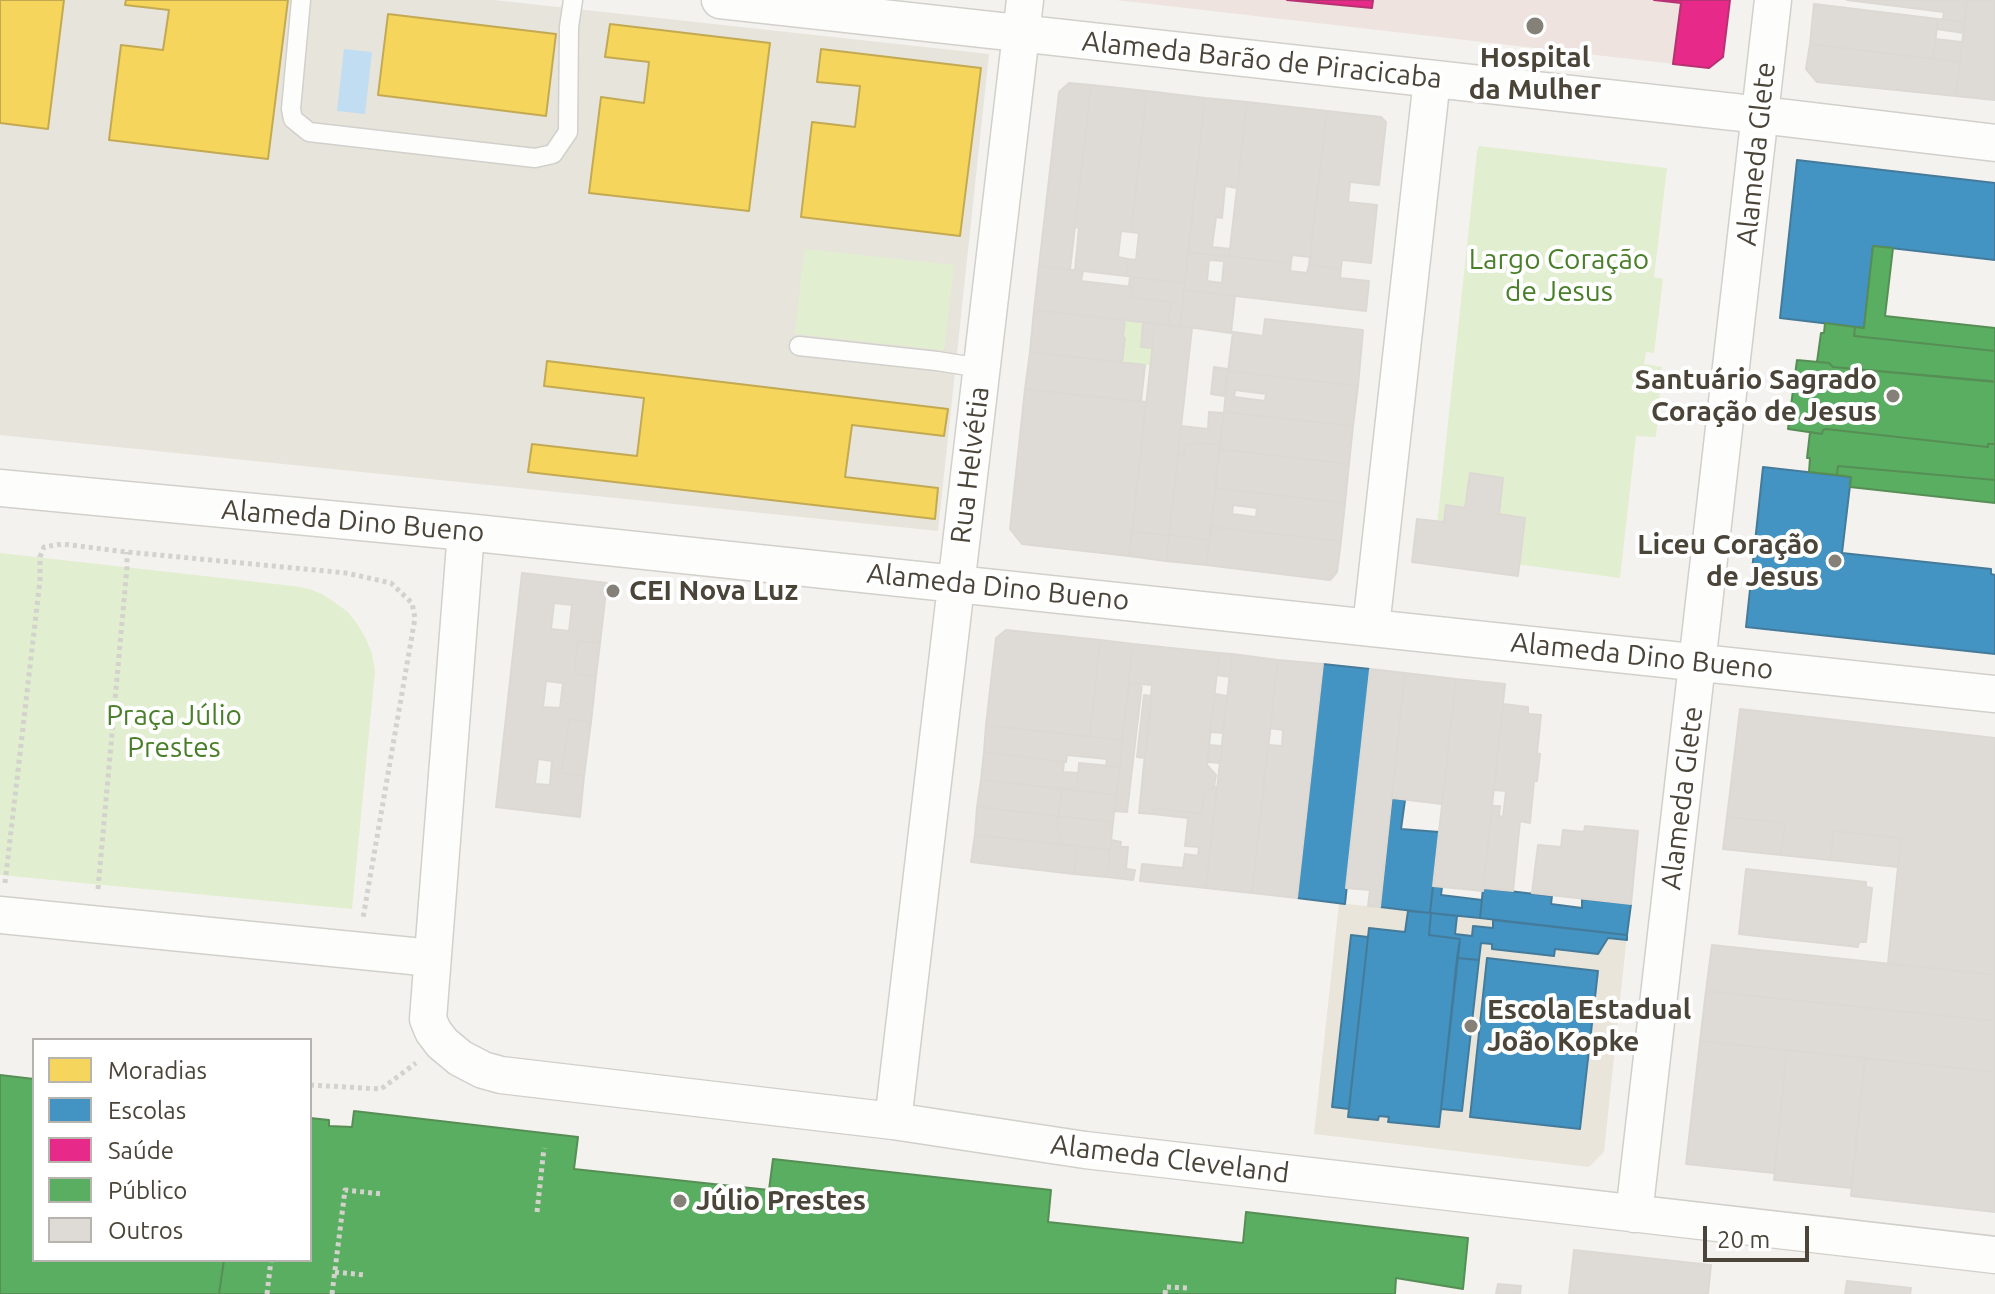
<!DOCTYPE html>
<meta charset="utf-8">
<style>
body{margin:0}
#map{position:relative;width:1995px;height:1294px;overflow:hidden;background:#f4f2ee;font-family:Ubuntu,sans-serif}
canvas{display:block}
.legend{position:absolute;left:32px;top:1038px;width:280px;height:224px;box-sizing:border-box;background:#fff;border:2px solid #b7b4b0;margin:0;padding:10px 14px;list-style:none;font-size:24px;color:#4b4439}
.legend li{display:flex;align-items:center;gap:16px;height:40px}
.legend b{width:40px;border:2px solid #b7b4b0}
.scale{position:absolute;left:1703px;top:1226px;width:106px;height:36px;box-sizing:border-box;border:4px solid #4b4439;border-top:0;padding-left:10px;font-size:24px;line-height:28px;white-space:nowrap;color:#4b4439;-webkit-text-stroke:6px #fff;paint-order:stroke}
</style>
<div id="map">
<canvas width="1995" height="1294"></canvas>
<ul class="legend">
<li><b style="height:22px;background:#f6d55c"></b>Moradias</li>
<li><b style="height:22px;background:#4393c3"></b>Escolas</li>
<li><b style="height:22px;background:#e7298a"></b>Saúde</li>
<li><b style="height:22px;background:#5aae61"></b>Público</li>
<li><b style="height:22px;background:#dedbd6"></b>Outros</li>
</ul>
<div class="scale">20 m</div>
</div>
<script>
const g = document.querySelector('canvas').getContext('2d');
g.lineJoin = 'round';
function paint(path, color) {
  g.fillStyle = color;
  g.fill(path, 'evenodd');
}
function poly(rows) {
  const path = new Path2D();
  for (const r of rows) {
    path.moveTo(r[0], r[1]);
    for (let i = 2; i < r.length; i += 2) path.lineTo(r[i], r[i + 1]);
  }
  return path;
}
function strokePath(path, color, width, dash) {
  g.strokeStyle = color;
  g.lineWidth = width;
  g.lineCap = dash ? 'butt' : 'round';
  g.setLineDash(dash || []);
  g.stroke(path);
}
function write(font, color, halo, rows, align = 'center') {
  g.font = font + ' Ubuntu,sans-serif';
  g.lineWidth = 8;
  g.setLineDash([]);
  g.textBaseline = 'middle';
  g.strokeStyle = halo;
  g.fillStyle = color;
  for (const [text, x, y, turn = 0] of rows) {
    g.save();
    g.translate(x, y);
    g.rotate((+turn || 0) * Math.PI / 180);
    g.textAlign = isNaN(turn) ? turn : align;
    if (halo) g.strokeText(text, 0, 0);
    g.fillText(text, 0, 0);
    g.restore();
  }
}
const residential = poly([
 [0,0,494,0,989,54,938,531,0,435]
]);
const education = poly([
 [1339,903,1627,935,1604,1152,1589,1167,1314,1134]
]);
const medical = poly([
 [1116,0,1730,0,1723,57,1709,68]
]);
const green = poly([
 [1479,146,1667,168,1654,277,1663,279,1654,353,1646,352,1644,364,1662,367,1656,437,1636,436,1620,578,1434,553,1477,152],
 [804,249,954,265,944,350,795,334],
 [1125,320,1143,323,1141,346,1152,348,1150,365,1122,362,1125,338,1123,337],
 [0,553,293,586,310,589,324,595,348,612,358,625,366,639,372,654,375,671,352,909,0,875]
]);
const water = poly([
 [344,49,372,52,365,114,337,111]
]);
const homes = poly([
 [0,0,64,0,48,129,0,123,0,0],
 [126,0,288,0,268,159,109,140,121,45,163,50,169,10,125,5,126,0],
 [388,14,556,34,546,116,378,95,388,14],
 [610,24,770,43,749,211,589,193,601,97,644,103,649,62,605,57,610,24],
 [821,49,981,68,960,236,801,217,812,122,855,127,860,86,817,82,821,49],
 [547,361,948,409,944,436,852,425,845,477,938,488,935,519,528,472,532,444,637,456,644,398,544,386,547,361]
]);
const schools = poly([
 [1797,160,1995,183,1995,260,1873,246,1864,328,1780,318,1797,160],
 [1763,467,1851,477,1842,553,1991,569,1991,574,1995,575,1995,654,1746,627,1763,467],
 [1323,664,1370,669,1345,904,1297,898,1323,664],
 [1392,798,1405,800,1401,829,1439,832,1430,913,1380,907,1392,798],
 [1433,886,1442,887,1441,895,1482,900,1480,918,1430,913,1433,886],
 [1483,888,1552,896,1551,904,1582,908,1582,899,1631,904,1627,935,1480,918,1483,888],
 [1408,911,1431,913,1429,935,1460,939,1439,1127,1388,1122,1389,1117,1379,1116,1378,1120,1348,1117,1369,928,1405,932,1408,911],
 [1431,913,1457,916,1455,934,1472,936,1473,926,1493,928,1493,920,1627,935,1627,940,1608,938,1598,954,1555,949,1554,956,1492,949,1492,944,1481,943,1479,960,1457,958,1460,939,1429,935,1431,913],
 [1351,935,1368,937,1349,1109,1332,1107,1351,935],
 [1457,958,1479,960,1462,1111,1441,1109,1457,958],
 [1487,958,1598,971,1580,1129,1470,1117,1487,958]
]);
const health = poly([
 [1287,0,1373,0,1372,8,1287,0],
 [1654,0,1730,0,1723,57,1709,68,1673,64,1681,3,1654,0]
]);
const public = poly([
 [1873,246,1893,248,1885,316,1995,328,1995,351,1854,336,1855,327,1864,328,1873,246],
 [1825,323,1855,327,1854,336,1995,351,1995,385,1995,382,1991,381,1833,367,1829,363,1817,362,1821,333,1824,333,1825,323],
 [1797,360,1829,363,1833,367,1995,382,1995,444,1988,444,1988,447,1826,429,1823,430,1822,434,1788,429,1797,360],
 [1826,429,1988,447,1988,444,1995,444,1995,480,1838,466,1837,475,1809,472,1810,458,1807,458,1810,432,1822,434,1823,430,1826,429],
 [1838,466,1995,480,1995,503,1850,487,1851,477,1837,475,1838,466],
 [0,1075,34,1079,34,1260,224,1260,219,1294,0,1294,0,1075],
 [354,1111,578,1137,574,1169,769,1190,773,1159,1051,1190,1048,1222,1243,1243,1246,1212,1468,1238,1463,1289,1396,1278,1395,1294,219,1294,224,1260,310,1260,310,1118,329,1120,329,1126,352,1127,354,1111]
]);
const building = poly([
 [1847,0,1967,0,1965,22,1943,19,1944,12,1847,0],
 [1967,0,1995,0,1995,100,1956,96,1967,0],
 [1814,4,1938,19,1933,59,1810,44,1814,4],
 [1938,19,1965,22,1964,33,1936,29,1938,19],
 [1935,39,1962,42,1960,62,1933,59,1935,39],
 [1810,44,1960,62,1956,96,1817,82,1806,69,1810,44],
 [1069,83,1091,85,1070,270,1039,266,1059,92,1069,83],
 [1091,85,1147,91,1131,232,1121,231,1118,257,1128,259,1126,276,1075,270,1079,228,1075,227,1091,85],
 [1147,91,1205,98,1185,283,1126,276,1128,259,1136,260,1139,233,1131,232,1147,91],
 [1205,98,1247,102,1237,188,1225,186,1222,218,1216,217,1212,247,1230,249,1229,257,1188,252,1205,98],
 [1247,102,1327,111,1310,257,1292,255,1291,263,1229,257,1247,102],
 [1327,111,1381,117,1386,122,1379,185,1350,182,1348,202,1377,205,1371,263,1342,260,1341,269,1309,265,1327,111],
 [1188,252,1291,263,1290,271,1307,273,1309,265,1341,269,1340,278,1369,281,1366,311,1184,290,1188,252],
 [1209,260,1224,261,1222,283,1207,281,1209,260],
 [1039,266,1083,271,1081,281,1133,287,1131,297,1171,302,1168,325,1034,310,1039,266],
 [1130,277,1185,283,1180,326,1168,325,1171,302,1131,297,1133,287,1129,286,1130,277],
 [1184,290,1235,296,1231,333,1180,326,1184,290],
 [1034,310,1125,320,1123,337,1125,338,1122,362,1030,352,1034,310],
 [1265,319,1363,330,1358,386,1228,371,1233,332,1263,336,1265,319],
 [1143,323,1155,324,1152,348,1141,347,1143,323],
 [1155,324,1192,328,1169,535,1132,532,1155,324],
 [1030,352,1145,365,1141,402,1025,389,1030,352],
 [1214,367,1227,369,1224,396,1211,394,1214,367],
 [1228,371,1358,386,1353,426,1224,412,1228,371],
 [1235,390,1266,394,1265,401,1234,397,1235,390],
 [1025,389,1146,402,1129,556,1022,544,1010,529,1025,389],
 [1209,412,1224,413,1220,445,1195,442,1194,445,1185,444,1184,455,1178,455,1181,426,1208,429,1209,412],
 [1224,412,1353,426,1349,464,1219,449,1224,412],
 [1195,442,1220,445,1210,540,1169,535,1178,455,1184,455,1185,444,1194,445,1195,442],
 [1219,449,1349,464,1345,503,1215,488,1219,449],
 [1470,473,1503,478,1499,514,1525,518,1518,576,1412,562,1417,519,1444,522,1446,505,1465,508,1470,473],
 [1215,488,1345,503,1341,541,1211,527,1215,488],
 [1233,505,1257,508,1256,517,1232,514,1233,505],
 [1211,527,1341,541,1337,572,1330,580,1206,565,1211,527],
 [1132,532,1169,535,1166,561,1129,556,1132,532],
 [1169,535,1210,540,1206,565,1166,561,1169,535],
 [522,573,607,583,600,643,578,641,574,674,596,676,591,722,569,719,562,773,584,776,580,817,496,807,522,573],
 [554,603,572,605,569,631,551,629,554,603],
 [546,681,563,683,560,708,543,707,546,681],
 [538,759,552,761,550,785,535,784,538,759],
 [1006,630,1100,640,1090,737,986,725,996,638,1006,630],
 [1100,640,1133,644,1122,740,1090,737,1100,640],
 [578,641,600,643,596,676,574,674,578,641],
 [1133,644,1219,653,1207,765,1216,775,1214,787,1204,794,1202,814,1153,808,1153,814,1139,813,1152,685,1129,683,1133,644],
 [1219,653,1232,654,1230,677,1217,675,1219,653],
 [1232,654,1278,660,1252,893,1206,888,1232,654],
 [1278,660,1323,664,1297,898,1252,893,1268,745,1282,746,1283,730,1270,728,1278,660],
 [1370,669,1405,673,1380,907,1368,906,1370,890,1346,888,1370,669],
 [1405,673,1456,679,1442,804,1392,798,1405,673],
 [1456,679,1505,684,1483,891,1433,886,1456,679],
 [1129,683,1142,684,1127,812,1115,811,1129,683],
 [1215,694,1227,696,1223,733,1210,732,1215,694],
 [1144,695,1152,696,1145,758,1137,757,1144,695],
 [1503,704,1528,707,1528,714,1541,715,1537,753,1540,754,1537,781,1534,781,1530,823,1520,821,1513,891,1483,888,1492,806,1500,806,1499,816,1503,817,1506,791,1494,790,1503,704],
 [1740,709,1995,738,1995,975,1888,963,1901,838,1834,831,1830,860,1781,855,1785,823,1727,817,1740,709],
 [569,719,591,722,584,776,562,773,569,719],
 [986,725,1122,740,1120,767,1106,766,1107,759,1067,755,1066,762,984,752,986,725],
 [1209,745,1222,746,1220,763,1207,762,1209,745],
 [984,752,1064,762,1063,772,1078,773,1077,790,981,780,984,752],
 [1079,763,1120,767,1116,795,1077,790,1079,763],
 [981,780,1062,789,1058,816,977,807,981,780],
 [1214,787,1217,787,1206,888,1140,881,1142,864,1183,868,1185,854,1198,856,1199,847,1185,846,1188,818,1153,814,1153,808,1202,814,1204,794,1214,787],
 [1062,789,1116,795,1113,822,1058,816,1062,789],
 [977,807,1058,816,1057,832,1060,832,1058,844,975,835,977,807],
 [1058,816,1113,822,1110,850,1058,844,1060,832,1057,832,1058,816],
 [1727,817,1785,823,1781,855,1723,849,1727,817],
 [1585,826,1638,831,1631,904,1532,893,1538,845,1561,847,1563,830,1584,832,1585,826],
 [1834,831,1901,838,1898,867,1830,860,1834,831],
 [975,835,1077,846,1074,874,971,862,975,835],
 [1111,840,1121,842,1120,847,1128,847,1126,869,1135,870,1133,880,1107,877,1111,840],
 [1077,846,1110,850,1107,877,1074,874,1077,846],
 [1746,869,1866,882,1866,887,1872,888,1866,942,1859,942,1858,947,1739,934,1746,869],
 [1712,945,1995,975,1995,1021,1706,991,1712,945],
 [1706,991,1995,1021,1995,1072,1700,1041,1706,991],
 [1700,1041,1787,1050,1774,1173,1686,1164,1700,1041],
 [1787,1050,1865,1058,1851,1188,1774,1180,1787,1050],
 [1865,1058,1995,1072,1995,1212,1851,1196,1865,1058],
 [1574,1250,1711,1265,1708,1294,1569,1294,1574,1250],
 [1847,1281,1911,1288,1910,1294,1845,1294,1847,1281],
 [1498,1284,1521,1286,1520,1294,1496,1294,1498,1284]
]);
const path = poly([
 [5,883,40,580,40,557,44,547,62,544,127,552,346,573,391,583,412,603,415,618,363,918],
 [98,889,127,567,127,552],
 [310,1085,381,1089,416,1063],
 [537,1212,544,1148],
 [335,1272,365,1275],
 [267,1294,271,1260],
 [332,1294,345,1190,382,1194],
 [1165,1294,1166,1287,1189,1288]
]);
const lane = poly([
 [301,0,291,109,293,119,309,132,535,158,553,154,568,132,569,27,573,0],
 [799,346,937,361,981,368]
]);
const street = poly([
 [720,0,1761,115,1995,143],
 [0,488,466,532,1995,694],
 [466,532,428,1019,433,1031,442,1043,460,1058,483,1070,501,1075,893,1121,1085,1150,1995,1255],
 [1371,627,1432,79],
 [0,915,432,958],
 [893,1121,1025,0],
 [1634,1214,1773,0]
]);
const markers = [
 [1535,26,10,"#868178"],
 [1893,396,8,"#868178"],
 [1835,561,8,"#868178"],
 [613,591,8,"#868178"],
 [1471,1026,8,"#868178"],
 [680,1201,8,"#868178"]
];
const poiNames = [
 ["Hospital",1535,58,"center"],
 ["da Mulher",1535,90,"center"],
 ["Santuário Sagrado",1877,380,"right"],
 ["Coração de Jesus",1877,412,"right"],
 ["Liceu Coração",1819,545,"right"],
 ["de Jesus",1819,577,"right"],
 ["CEI Nova Luz",629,591],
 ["Escola Estadual",1487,1010],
 ["João Kopke",1487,1042],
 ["Júlio Prestes",696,1201]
];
const streetNames = [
 ["Alameda Barão de Piracicaba",1262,60,6],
 ["Alameda Glete",1756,154,-84],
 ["Rua Helvétia",970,465,-83],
 ["Alameda Dino Bueno",353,521,5],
 ["Alameda Dino Bueno",998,587,6],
 ["Alameda Dino Bueno",1642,656,6],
 ["Alameda Glete",1682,798,-83],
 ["Alameda Cleveland",1170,1159,7]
];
const parkNames = [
 ["Largo Coração",1559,260],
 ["de Jesus",1559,292],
 ["Praça Júlio",174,716],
 ["Prestes",174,748]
];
paint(residential, '#e7e4dc');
paint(education, '#eae5da');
paint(medical, '#eee3df');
paint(green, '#e1eecf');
paint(water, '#c0ddf1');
paint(homes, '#f6d55c');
strokePath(homes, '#c3aa52', 2);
paint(schools, '#4393c3');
strokePath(schools, '#457b9a', 2);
paint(health, '#e7298a');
strokePath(health, '#b83172', 2);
paint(public, '#5aae61');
strokePath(public, '#568e55', 2);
paint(building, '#dedbd6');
strokePath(building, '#dcd9d4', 2);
strokePath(lane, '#d2d0cb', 21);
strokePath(street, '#d2d0cb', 39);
strokePath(path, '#d3d2cc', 5, [4, 4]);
strokePath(lane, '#fdfdfc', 18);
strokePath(street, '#fdfdfc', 36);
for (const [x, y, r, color] of markers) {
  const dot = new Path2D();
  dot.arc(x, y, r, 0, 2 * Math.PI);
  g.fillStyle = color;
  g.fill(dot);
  strokePath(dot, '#fff', 3);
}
write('bold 28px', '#4b4439', '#fff', poiNames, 'left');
write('28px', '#4b4439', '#fff', streetNames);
write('28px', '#4a7f2a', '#fff', parkNames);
</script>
